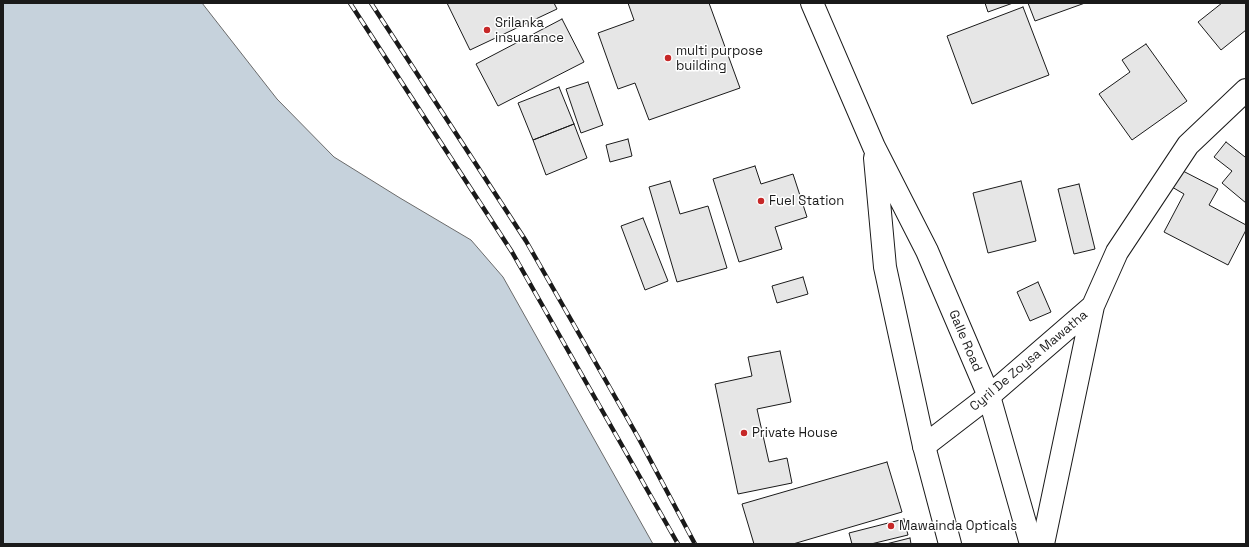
<!DOCTYPE html>
<style>
body{margin:0}
#map{position:relative;width:1249px;height:547px;overflow:hidden;background:#fff;font-family:"Space Grotesk",sans-serif}
canvas{display:block}
.frame{position:absolute;inset:0;border:4px solid #1a1a1a;pointer-events:none}
</style>
<div id="map">
<canvas width="1249" height="547"></canvas>
<div class="frame"></div>
</div>
<script>
const g = document.querySelector('canvas').getContext('2d');
g.lineJoin = 'round';
function paint(path, color) {
  g.fillStyle = color;
  g.fill(path, 'evenodd');
}
function poly(rows) {
  const path = new Path2D();
  for (const r of rows) {
    path.moveTo(r[0], r[1]);
    for (let i = 2; i < r.length; i += 2) path.lineTo(r[i], r[i + 1]);
  }
  return path;
}
function strokePath(path, color, width, dash) {
  g.strokeStyle = color;
  g.lineWidth = width;
  g.lineCap = dash ? 'butt' : 'round';
  g.setLineDash(dash || []);
  g.stroke(path);
}
function write(font, color, halo, rows, align = 'center') {
  g.font = font + ' "Space Grotesk",sans-serif';
  g.lineWidth = 3;
  g.setLineDash([]);
  g.textBaseline = 'middle';
  g.strokeStyle = halo;
  g.fillStyle = color;
  for (const [text, x, y, turn = 0] of rows) {
    g.save();
    g.translate(x, y);
    g.rotate((+turn || 0) * Math.PI / 180);
    g.textAlign = isNaN(turn) ? turn : align;
    if (halo) g.strokeText(text, 0, 0);
    g.fillText(text, 0, 0);
    g.restore();
  }
}
const water = poly([
 [3,3,202,3,277,99,334,157,400,198,471,240,503,277,653,544,3,544,3,3]
]);
const building = poly([
 [447,3,554,3,557,9,470,50,447,3],
 [628,3,709,3,740,88,649,120,635,83,618,89,598,33,634,20,628,3],
 [985,3,1013,3,988,12,985,3],
 [1028,3,1085,3,1035,21,1028,3],
 [1222,3,1246,3,1246,30,1221,50,1198,22,1222,3],
 [1023,7,1049,75,972,104,947,36,1023,7],
 [562,19,584,62,498,106,476,64,562,19],
 [1146,44,1187,101,1132,140,1099,94,1130,72,1122,60,1146,44],
 [588,82,603,125,581,133,566,89,588,82],
 [559,87,574,124,533,140,518,103,559,87],
 [574,124,587,158,546,175,533,140,574,124],
 [628,139,632,156,610,162,606,145,628,139],
 [1226,142,1245,157,1246,156,1246,203,1222,183,1232,171,1214,157,1226,142],
 [755,166,761,184,793,174,807,217,775,227,782,249,739,262,713,179,755,166],
 [1181,170,1218,189,1209,205,1246,225,1246,230,1228,265,1164,232,1184,194,1172,187,1181,170],
 [670,181,680,214,708,206,727,268,677,282,649,187,670,181],
 [1021,181,1036,241,988,253,973,193,1021,181],
 [1079,184,1095,249,1074,254,1058,189,1079,184],
 [643,218,668,281,645,290,621,226,643,218],
 [803,277,808,294,777,303,772,286,803,277],
 [1038,282,1051,312,1030,321,1017,292,1038,282],
 [780,351,791,402,757,409,769,462,787,458,792,483,738,494,715,384,752,376,748,357,780,351],
 [887,462,902,512,793,544,754,544,742,504,887,462],
 [904,519,908,535,871,544,852,544,849,533,904,519],
 [910,538,911,544,886,544,910,538]
]);
const minor = poly([
 [924,446,989,396,1093,306,1117,252,1188,145,1246,90],
 [1043,544,1093,306]
]);
const highway = poly([
 [812,3,874,147,927,251,989,396,1031,544],
 [875,158,885,267,924,446,950,544]
]);
const rail = poly([
 [350,3,512,252,678,544],
 [371,3,526,241,638,437,695,544]
]);
const markers = [
 [487,30,4,"#c62828"],
 [668,58,4,"#c62828"],
 [761,201,4,"#c62828"],
 [744,433,4,"#c62828"],
 [891,526,4,"#c62828"]
];
const poiNames = [
 ["Srilanka",495,23],
 ["insuarance",495,38],
 ["multi purpose",676,51],
 ["building",676,66],
 ["Fuel Station",769,201],
 ["Private House",752,433],
 ["Mawainda Opticals",899,526]
];
const streetNames = [
 ["Galle Road",965,341,67],
 ["Cyril De Zoysa Mawatha",1029,361,-40]
];
paint(water, '#c6d2dc');
strokePath(water, '#6a6a6a', 1);
paint(building, '#e6e6e6');
strokePath(building, '#1a1a1a', 1);
strokePath(minor, '#1a1a1a', 24);
strokePath(highway, '#1a1a1a', 24);
strokePath(minor, '#fff', 22);
strokePath(highway, '#fff', 22);
strokePath(rail, '#1a1a1a', 4.5);
strokePath(rail, '#fff', 3, [9]);
for (const [x, y, r, color] of markers) {
  const dot = new Path2D();
  dot.arc(x, y, r, 0, 2 * Math.PI);
  g.fillStyle = color;
  g.fill(dot);
  strokePath(dot, '#fff', 1.5);
}
write('13px', '#1a1a1a', '#fff', poiNames, 'left');
write('13px', '#1a1a1a', '#fff', streetNames);
</script>
